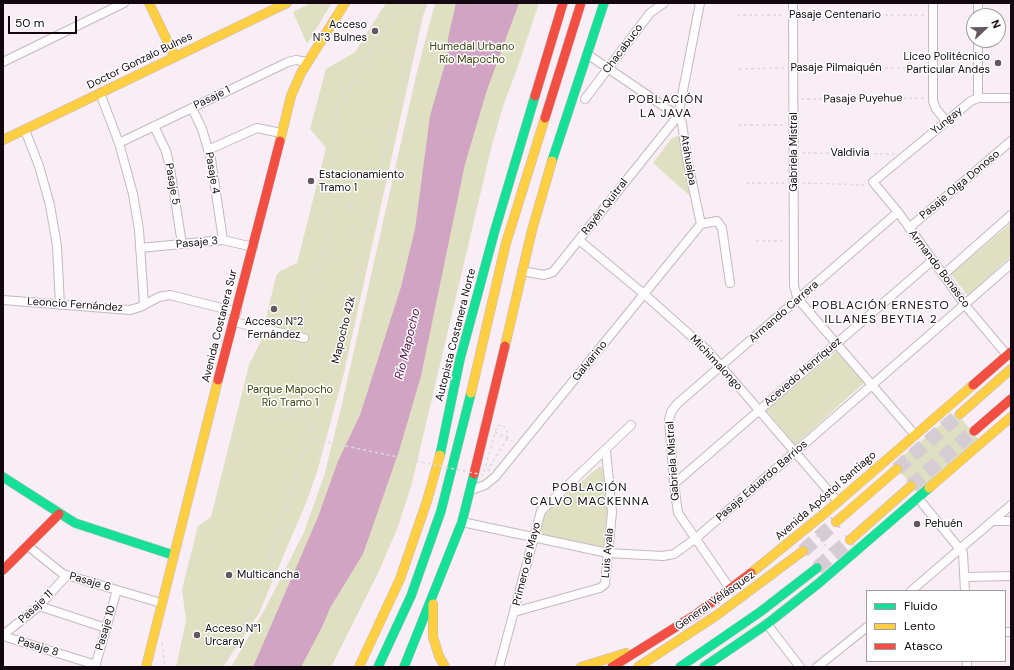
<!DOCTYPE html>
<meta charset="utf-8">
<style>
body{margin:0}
#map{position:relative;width:1014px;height:670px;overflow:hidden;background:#f9eef5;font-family:"DM Sans",sans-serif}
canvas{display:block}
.frame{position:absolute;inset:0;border:4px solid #130810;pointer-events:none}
.legend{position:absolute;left:866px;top:590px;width:140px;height:72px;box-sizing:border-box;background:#fff;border:1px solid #a19c9f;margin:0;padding:5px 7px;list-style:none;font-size:12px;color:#130810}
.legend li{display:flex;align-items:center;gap:8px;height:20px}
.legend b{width:20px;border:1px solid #a19c9f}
.north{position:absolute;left:966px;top:8px;width:40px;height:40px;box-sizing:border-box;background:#fff;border:1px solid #a19c9f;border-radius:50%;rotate:68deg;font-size:11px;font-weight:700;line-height:16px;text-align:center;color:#130810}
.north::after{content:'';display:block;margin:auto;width:14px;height:18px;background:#645860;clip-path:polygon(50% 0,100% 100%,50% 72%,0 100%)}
.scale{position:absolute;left:8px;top:16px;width:69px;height:18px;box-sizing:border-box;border:2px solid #130810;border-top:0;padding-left:5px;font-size:12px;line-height:14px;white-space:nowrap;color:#130810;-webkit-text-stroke:3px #fff;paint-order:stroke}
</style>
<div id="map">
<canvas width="1014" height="670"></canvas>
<div class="frame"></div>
<ul class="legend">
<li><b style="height:5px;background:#16e098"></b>Fluido</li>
<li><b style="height:5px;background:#ffcf43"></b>Lento</li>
<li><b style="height:5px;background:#f24e42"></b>Atasco</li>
</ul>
<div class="north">N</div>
<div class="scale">50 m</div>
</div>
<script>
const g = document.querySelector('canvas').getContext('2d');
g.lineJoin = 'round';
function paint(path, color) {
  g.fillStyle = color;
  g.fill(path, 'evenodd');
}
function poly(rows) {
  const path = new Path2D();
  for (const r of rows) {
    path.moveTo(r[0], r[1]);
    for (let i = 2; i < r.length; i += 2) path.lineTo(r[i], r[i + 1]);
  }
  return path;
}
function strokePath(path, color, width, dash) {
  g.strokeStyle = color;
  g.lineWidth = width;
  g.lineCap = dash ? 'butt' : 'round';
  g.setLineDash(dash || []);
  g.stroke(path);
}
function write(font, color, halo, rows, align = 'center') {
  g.font = font + ' "DM Sans",sans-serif';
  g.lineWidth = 3;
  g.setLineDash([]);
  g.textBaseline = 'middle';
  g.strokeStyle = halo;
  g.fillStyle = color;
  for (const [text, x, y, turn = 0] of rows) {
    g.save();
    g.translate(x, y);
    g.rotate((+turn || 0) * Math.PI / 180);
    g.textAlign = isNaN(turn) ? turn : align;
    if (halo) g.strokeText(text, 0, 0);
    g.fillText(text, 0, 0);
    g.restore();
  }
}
const green = poly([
 [311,3,331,3,331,4,307,44,293,12],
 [386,3,428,3,423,16,343,377,317,472,306,503,259,613,223,667,176,667,186,621,182,589,198,526,211,517,249,365,260,343,276,276,280,271,297,263,326,148,310,129,326,69,355,52],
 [435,3,539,3,517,69,503,106,491,149,412,483,399,524,380,569,331,667,231,667,265,609,304,532,324,476,341,408,416,76],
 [680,135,691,197,653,163,671,139],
 [1011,223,1011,256,968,296,951,274],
 [837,351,864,383,795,445,766,410],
 [956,412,979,440,919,493,893,464],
 [600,466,604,470,608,505,604,547,538,534,543,514]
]);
const water = poly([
 [456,3,519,3,487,90,465,164,421,376,399,451,363,554,330,608,323,625,301,667,253,667,318,517,338,461,360,415,401,287,415,229,430,116,447,57,448,38]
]);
const highwayTunnel = poly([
 [897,469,960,414],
 [911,486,974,431],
 [803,551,836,522],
 [817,568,850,540]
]);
const path = poly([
 [737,15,785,15],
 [801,15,925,15],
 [801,68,925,68],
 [739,69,785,68],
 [801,99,925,98],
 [738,125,786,125],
 [376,131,385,134],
 [802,153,894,154],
 [746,183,784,183],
 [802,183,864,185],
 [347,204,347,213],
 [351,205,351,212],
 [756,241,786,241],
 [304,329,301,301,326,249,337,107,401,3],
 [328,343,339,344],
 [304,347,305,405,310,432,313,438,322,441],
 [292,408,298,413],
 [289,412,295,417],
 [286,417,291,422],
 [495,432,513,441],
 [906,461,915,471,938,452,945,460],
 [490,471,488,469,507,439],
 [816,535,835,556],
 [244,579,257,582],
 [162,643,165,667],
 [204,651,218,654],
 [218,667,249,616,258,594,310,432,342,350,383,159,424,3]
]);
const street = poly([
 [793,3,794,286,796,293,798,299,915,435],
 [933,3,933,101,936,109,946,121],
 [978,16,978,3],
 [587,54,678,116,682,123,687,159,701,224],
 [3,62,124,3],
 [100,93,119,143,133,194,139,230,144,304],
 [978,98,978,40],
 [585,99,650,13,664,3],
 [192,108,202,129,211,159,223,240],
 [154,126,166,151,170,168,182,244],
 [25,130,39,166,50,205,57,246,60,305],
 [119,143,288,62,296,60,308,62],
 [208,150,257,128,281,133],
 [701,224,717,221,722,228,730,283],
 [909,228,1011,141],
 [579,240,644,294,708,351,838,502],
 [140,248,223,240,253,247],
 [522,271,544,275,553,272,678,116,700,3],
 [943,275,1011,215],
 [3,300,130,310,140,307,159,297,170,295,237,312],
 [234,322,304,338],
 [1007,355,965,305,898,212,873,182,971,101,978,98,1011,98],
 [674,484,933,260],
 [471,490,485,485,495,477,701,224],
 [918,498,963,553,965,591],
 [993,521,1011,521],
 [462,522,608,553,663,556,674,554,695,539,1011,264],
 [28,546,63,574,161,603],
 [965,577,1011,576],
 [731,590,678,513,674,484,669,420,671,412,677,404,898,212],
 [911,591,1011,505],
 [39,606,106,628],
 [514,612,600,588,605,584,612,512,606,451],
 [767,624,800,667],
 [1005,632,1011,632],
 [3,635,39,606,67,575],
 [3,636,96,665],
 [967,661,967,667],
 [95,667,117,590],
 [499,667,541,511,631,425],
 [817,667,867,627]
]);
const fast = poly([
 [552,161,604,3],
 [440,455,460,359,495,230,535,96],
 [3,477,75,523,173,555],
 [378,667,411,596,441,511,471,393],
 [404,667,462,522,474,474],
 [680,667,760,612,817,568],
 [704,667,767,624,819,583,929,488]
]);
const slow = poly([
 [149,3,175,57],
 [3,140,287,3],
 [280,141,291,96,301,73,345,3],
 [505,346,532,230,552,161],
 [471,393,506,243,545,118],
 [960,414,1011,369],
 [929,488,1011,417],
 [836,522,897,469],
 [850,540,911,486],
 [751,573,825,513,973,385],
 [433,604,433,637,439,656,445,667],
 [146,667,218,380],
 [359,667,400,579,427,501,440,455],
 [581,667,626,653],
 [638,667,717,615,803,551]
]);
const jam = poly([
 [535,96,563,3],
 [545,118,581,3],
 [218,380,280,141],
 [973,385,1011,352],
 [974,431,1011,399],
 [474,474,505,346],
 [3,570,59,514],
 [612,667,695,615,751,573]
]);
const pathBridge = poly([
 [322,441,483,475,497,426,501,425,507,428,507,439]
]);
const markers = [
 [375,31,4,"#645860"],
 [998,63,4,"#645860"],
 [311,181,4,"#645860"],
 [274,309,4,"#645860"],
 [917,524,4,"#645860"],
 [229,575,4,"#645860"],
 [197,635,4,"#645860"]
];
const streetNames = [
 ["Pasaje Centenario",835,15],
 ["Chacabuco",623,49,-53],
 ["Doctor Gonzalo Bulnes",140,61,-26],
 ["Pasaje Pilmaiquén",836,68],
 ["Pasaje 1",212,98,-26],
 ["Pasaje Puyehue",863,99,-1],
 ["Yungay",947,121,-39],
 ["Gabriela Mistral",794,152,-90],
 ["Valdivia",850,153],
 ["Atahualpa",688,160,80],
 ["Pasaje 4",212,173,80],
 ["Pasaje 5",172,184,80],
 ["Pasaje Olga Donoso",960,185,-40],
 ["Rayén Quitral",605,207,-52],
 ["Pasaje 3",197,243,-5],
 ["Armando Bonasco",939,269,53],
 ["Leoncio Fernández",75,305,4],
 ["Armando Carrera",784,312,-41],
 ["Avenida Costanera Sur",220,326,-76],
 ["Mapocho 42k",344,330,-76],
 ["Autopista Costanera Norte",456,335,-76],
 ["Galvarino",590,361,-51],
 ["Michimalongo",716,363,47],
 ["Acevedo Henríquez",803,372,-41],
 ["Gabriela Mistral",673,461,-94],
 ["Pasaje Eduardo Barrios",762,481,-41],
 ["Avenida Apóstol Santiago",826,496,-41],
 ["Luis Ayala",608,553,-85],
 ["Primero de Mayo",527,564,-76],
 ["Pasaje 6",90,582,16],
 ["General Velásquez",715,601,-35],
 ["Pasaje 11",36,607,-43],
 ["Pasaje 10",106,628,-74],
 ["Pasaje 8",38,647,17]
];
const poiNames = [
 ["Acceso",367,25,"right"],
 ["N°3 Bulnes",367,38,"right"],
 ["Liceo Politécnico",990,57,"right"],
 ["Particular Andes",990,70,"right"],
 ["Estacionamiento",319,175],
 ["Tramo 1",319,188],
 ["Acceso N°2",274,322,"center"],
 ["Fernández",274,335,"center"],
 ["Pehuén",925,524],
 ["Multicancha",237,575],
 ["Acceso N°1",205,629],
 ["Urcaray",205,642]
];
const parkNames = [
 ["Humedal Urbano",472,47],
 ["Río Mapocho",472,60],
 ["Parque Mapocho",290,390],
 ["Río Tramo 1",290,403]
];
const neighbourhoodNames = [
 ["POBLACIÓN",666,100],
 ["LA JAVA",666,114],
 ["POBLACIÓN ERNESTO",881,306],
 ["ILLANES BEYTIA 2",881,320],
 ["POBLACIÓN",590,488],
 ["CALVO MACKENNA",590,502]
];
const waterNames = [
 ["Río Mapocho",408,344,-76]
];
paint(green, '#dfe0c2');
paint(water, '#d2a4c4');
strokePath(highwayTunnel, '#d6ccd3', 14, [14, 7]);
strokePath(street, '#c4b9c0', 10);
strokePath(fast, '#c4b9c0', 10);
strokePath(slow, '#c4b9c0', 10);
strokePath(jam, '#c4b9c0', 10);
strokePath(path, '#ddd9dc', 1.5, [3, 3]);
strokePath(street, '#fefcfe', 8);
strokePath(fast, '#16e098', 9);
strokePath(slow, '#ffcf43', 9);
strokePath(jam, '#f24e42', 9);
strokePath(pathBridge, '#ddd9dc', 1.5, [3, 3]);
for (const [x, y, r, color] of markers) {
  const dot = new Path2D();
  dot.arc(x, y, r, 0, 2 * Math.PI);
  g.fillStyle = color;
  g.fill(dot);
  strokePath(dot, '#fff', 1.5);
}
write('11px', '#130810', '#fff', streetNames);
write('11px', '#130810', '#fff', poiNames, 'left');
write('11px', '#3b430e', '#fff', parkNames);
g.letterSpacing = '1px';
write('12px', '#130810', '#fff', neighbourhoodNames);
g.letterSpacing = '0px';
write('italic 12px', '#591049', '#fff', waterNames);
</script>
